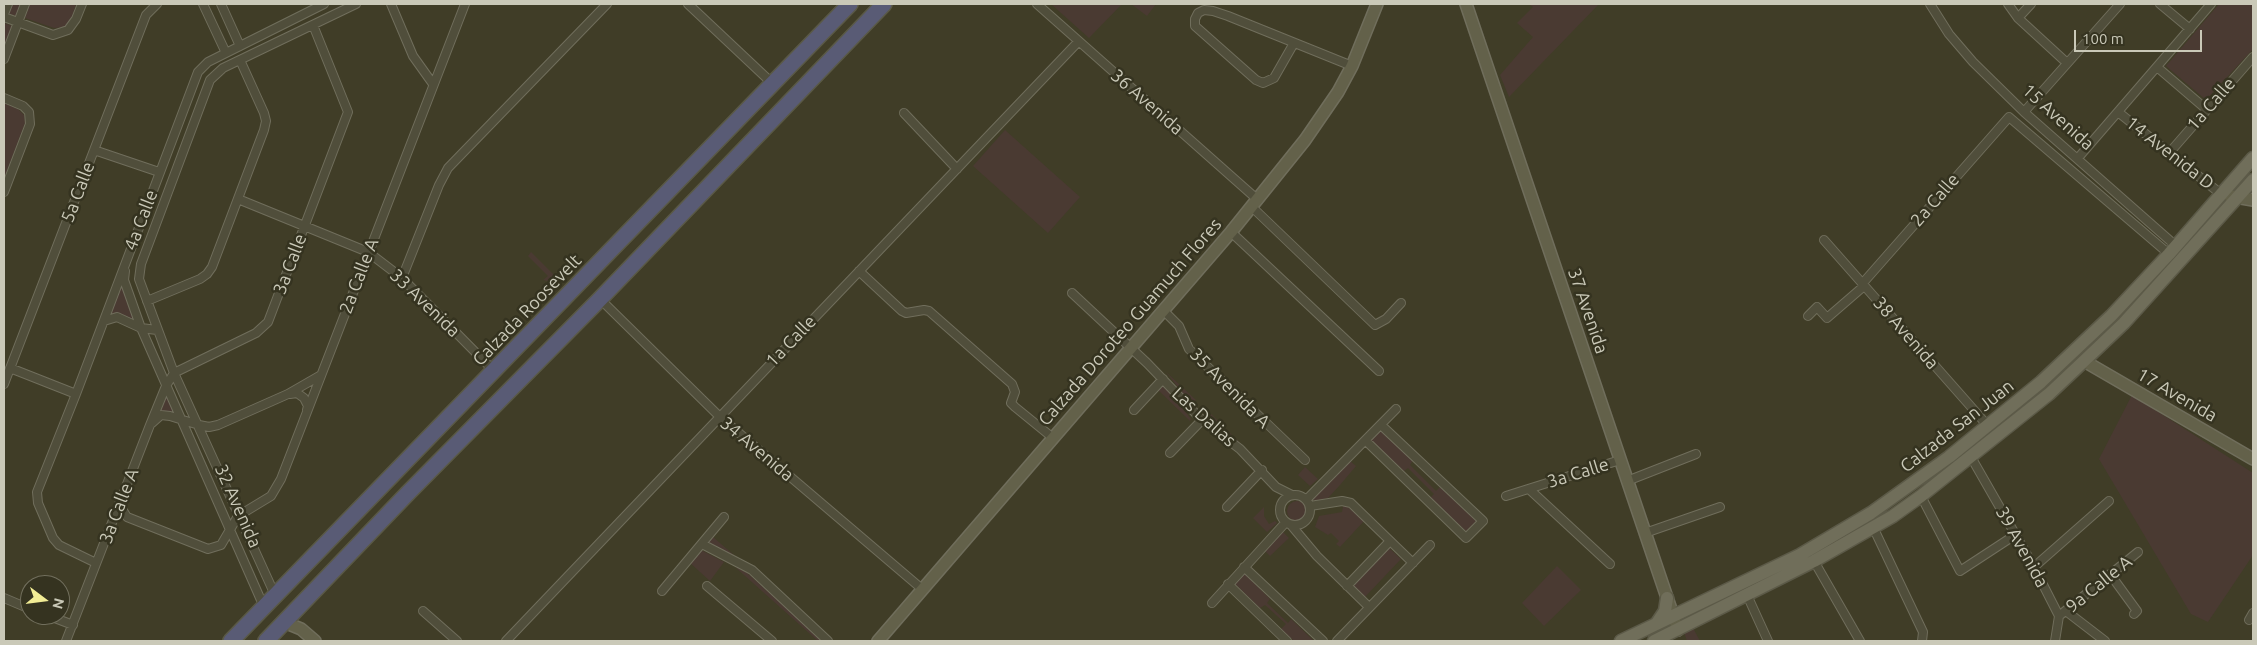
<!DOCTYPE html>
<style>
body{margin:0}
#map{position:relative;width:2257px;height:645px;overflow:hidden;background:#403d27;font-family:Ubuntu,sans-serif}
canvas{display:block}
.frame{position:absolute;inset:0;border:5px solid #cac9b8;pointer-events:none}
.north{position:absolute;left:20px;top:575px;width:50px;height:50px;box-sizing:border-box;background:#353320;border:1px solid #716f5d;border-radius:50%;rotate:105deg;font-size:14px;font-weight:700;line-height:20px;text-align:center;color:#cac9b8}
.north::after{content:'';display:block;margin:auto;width:18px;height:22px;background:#f2ed95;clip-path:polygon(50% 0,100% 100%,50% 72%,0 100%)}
.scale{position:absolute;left:2074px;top:30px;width:128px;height:22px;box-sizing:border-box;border:2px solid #cac9b8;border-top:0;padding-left:6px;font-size:15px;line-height:18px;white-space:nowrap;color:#cac9b8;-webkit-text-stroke:4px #353320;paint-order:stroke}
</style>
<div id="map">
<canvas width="2257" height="645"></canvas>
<div class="frame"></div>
<div class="north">N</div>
<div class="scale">100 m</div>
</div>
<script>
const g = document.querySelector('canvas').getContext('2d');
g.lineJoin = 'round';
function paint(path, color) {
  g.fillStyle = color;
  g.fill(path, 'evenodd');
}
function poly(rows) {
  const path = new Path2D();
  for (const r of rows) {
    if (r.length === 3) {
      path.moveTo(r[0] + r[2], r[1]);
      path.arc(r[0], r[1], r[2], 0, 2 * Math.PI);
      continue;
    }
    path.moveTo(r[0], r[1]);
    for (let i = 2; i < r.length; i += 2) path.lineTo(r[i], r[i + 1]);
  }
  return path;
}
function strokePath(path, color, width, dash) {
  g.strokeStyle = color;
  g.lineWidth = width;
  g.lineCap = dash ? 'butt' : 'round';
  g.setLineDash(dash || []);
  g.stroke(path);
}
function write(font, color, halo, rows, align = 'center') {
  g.font = font + ' Ubuntu,sans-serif';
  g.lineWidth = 5;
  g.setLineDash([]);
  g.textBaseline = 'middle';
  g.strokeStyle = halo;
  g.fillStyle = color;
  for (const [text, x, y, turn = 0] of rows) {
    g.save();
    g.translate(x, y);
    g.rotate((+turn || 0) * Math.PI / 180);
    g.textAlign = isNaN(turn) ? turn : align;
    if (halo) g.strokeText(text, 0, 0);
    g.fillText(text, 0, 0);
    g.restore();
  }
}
const green = poly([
 [11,4,21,4,16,16,7,13],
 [30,4,76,4,72,17,65,27,54,28,25,18],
 [1051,4,1122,4,1089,38],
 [1131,4,1156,4,1147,16],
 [1529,4,1599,4,1509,97,1500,75,1533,37,1517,23,1533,7],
 [2219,4,2253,4,2253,49,2206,100,2166,66],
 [4,23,12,26,4,48],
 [4,103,18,109,24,115,25,123,4,179],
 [1005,130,1080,197,1048,233,973,166],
 [531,252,555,276,561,271,568,274,555,288,554,283,555,280,552,282,543,280,548,276,528,256],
 [122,281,134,321,118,313,109,316],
 [1166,372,1196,400,1191,404],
 [1161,386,1168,389,1191,419,1190,421,1156,388],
 [166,390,178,415,154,419],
 [2132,395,2253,473,2253,555,2208,622,2191,614,2099,459],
 [1211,414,1252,455,1206,419],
 [1381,430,1413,460,1410,465,1436,491,1440,487,1476,521,1466,531,1430,498,1434,494,1408,468,1404,471,1371,440],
 [1350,461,1356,466,1340,485,1328,498,1314,501,1313,497,1315,493,1329,484],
 [1305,467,1318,479,1310,486,1298,475],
 [1297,511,10],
 [1346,505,1364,521,1340,547,1336,544,1339,541,1331,533,1328,535,1315,527,1319,516,1342,512,1343,506],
 [1264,507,1264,516,1269,524,1275,521,1277,523,1267,532,1253,518],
 [1282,531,1289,538,1270,556,1264,550],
 [713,537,735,556,710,544,707,542,708,539],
 [1388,547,1401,559,1364,598,1351,586],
 [701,550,724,562,710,581,689,562,697,551],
 [1557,566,1581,590,1544,626,1522,603],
 [735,567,746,572,824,641,818,641],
 [1243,572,1270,599,1267,603,1288,623,1291,619,1314,641,1294,641,1281,629,1286,624,1265,605,1260,608,1233,582],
 [1693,628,1700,641,1687,641,1684,632]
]);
const street = poly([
 [203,4,226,53],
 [221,4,240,46],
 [391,4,413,56,433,84],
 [688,4,773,84],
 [1037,4,1258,200],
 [1930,4,1949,34,1973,62,2024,112,2176,246],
 [2008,4,2018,18,2067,63],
 [2160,4,2190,29],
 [4,14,8,4],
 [4,17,53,35,68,30,76,19,82,4],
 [2018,18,2031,4],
 [1294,43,1274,78,1263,83,1256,80,1195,26,1195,19,1198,13,1204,10,1213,11,1228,16,1352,66],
 [4,59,25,4],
 [2157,67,2206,109],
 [4,98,23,106,29,112,30,124,4,192],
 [2024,112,2120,4],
 [2118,112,2221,194],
 [904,113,957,169],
 [94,150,159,172],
 [2170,152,2253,57],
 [2078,158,2211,4],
 [238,199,368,252,402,278,494,371],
 [1252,207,1375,325,1386,319,1401,303],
 [1231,232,1379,371],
 [1824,240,1988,426],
 [125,271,124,280,141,328,264,607],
 [859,271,902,311,906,313,924,310,929,311,1012,384,1015,392,1011,403,1015,407,1053,438],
 [402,278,439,185,448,168,607,4],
 [1862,284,2009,117,2169,254],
 [1072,293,1147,363,1202,420,1240,449,1276,487,1292,495],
 [600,299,719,416,922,589],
 [147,301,200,279,207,274,212,267,264,130,266,121,264,113,240,60],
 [1163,310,1179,326,1189,349,1305,460],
 [1808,316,1817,307,1827,318,1864,286],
 [104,321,117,317,141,328,157,330],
 [10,368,76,394],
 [4,384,146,15,157,4],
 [290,394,297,393,304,398,308,406,307,410],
 [1134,410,1163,379],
 [152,423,161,415,170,416,199,425,209,427,218,425,288,394,321,375],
 [1366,441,1466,538,1483,521,1381,425],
 [1170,453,1202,420],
 [1971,457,2034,567,2059,616,2055,641],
 [1627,481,1696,454],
 [1529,489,1610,564],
 [1295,510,15],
 [1506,496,1620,460],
 [1921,496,1960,571,2015,535],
 [1306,500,1396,409],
 [119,504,127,517,208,549,221,545,238,516,271,496,281,479,465,4],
 [1310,506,1342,501,1351,503,1413,563],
 [1227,507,1262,470],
 [1291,525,1317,556,1369,607],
 [1873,527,1923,632,1922,641],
 [1645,533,1720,507],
 [702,544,752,570,828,641],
 [1814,561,1860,641],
 [96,563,59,545,53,538,38,503,37,492,76,394,198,72,208,62,324,4],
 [1244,567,1323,641],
 [2034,567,2109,501],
 [2110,574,2137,611,2134,614],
 [1228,584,1287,641],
 [707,586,772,641],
 [1347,586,1390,541],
 [662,591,724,517],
 [275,595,174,373,139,279,141,264,210,80,223,68,356,4],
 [1747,595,1768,641],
 [4,598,30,609],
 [1212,603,1286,522],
 [423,611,457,641],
 [2066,611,2105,641],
 [47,615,73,625],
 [2059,616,2138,552],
 [2249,620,2253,613],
 [66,641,150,425,166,386,174,373,256,333,268,322,348,112,313,25],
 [506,641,1078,42],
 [1337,641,1430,545]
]);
const secondary = poly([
 [1466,4,1678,630],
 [2230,196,2253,200],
 [2084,361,2253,459],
 [284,622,301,629,315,641],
 [878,641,1231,232,1305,140,1338,92,1352,66,1377,4]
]);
const primary = poly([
 [1657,623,1665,611,1667,598],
 [1621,641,1800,555,1871,513,1949,457,2041,382,2111,316,2169,254,2253,158],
 [1654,641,1814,561,1893,516,1921,496,2049,394,2084,361,2124,323,2253,180]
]);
const highway = poly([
 [231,641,850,4],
 [266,641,407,494,600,299,884,4]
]);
const streetNames = [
 ["36 Avenida",1147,102,41],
 ["1a Calle",2211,104,-49],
 ["15 Avenida",2058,117,42],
 ["14 Avenida D",2170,153,38],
 ["5a Calle",78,192,-69],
 ["2a Calle",1935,200,-49],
 ["4a Calle",141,220,-69],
 ["3a Calle",290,264,-69],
 ["2a Calle A",359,276,-69],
 ["33 Avenida",425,303,44],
 ["Calzada Roosevelt",527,310,-46],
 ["37 Avenida",1588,311,71],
 ["Calzada Doroteo Guamuch Flores",1130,322,-49],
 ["38 Avenida",1906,333,49],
 ["1a Calle",791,341,-46],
 ["35 Avenida A",1230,388,45],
 ["17 Avenida",2177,395,30],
 ["Las Dalias",1204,417,42],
 ["Calzada San Juan",1957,426,-38],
 ["34 Avenida",757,449,40],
 ["3a Calle",1578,473,-17],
 ["3a Calle A",119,506,-69],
 ["32 Avenida",238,506,66],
 ["39 Avenida",2022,547,61],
 ["9a Calle A",2099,584,-39]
];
paint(green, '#4a3a32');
strokePath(street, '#706e5c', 10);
strokePath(secondary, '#706e5c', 14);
strokePath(primary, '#5c5a48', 15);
strokePath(highway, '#5a5946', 18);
strokePath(street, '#504e3b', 8);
strokePath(secondary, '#63614a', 11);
strokePath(primary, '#706e5a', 12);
strokePath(highway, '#595b75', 15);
write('18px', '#cac9b8', '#353320', streetNames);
</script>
